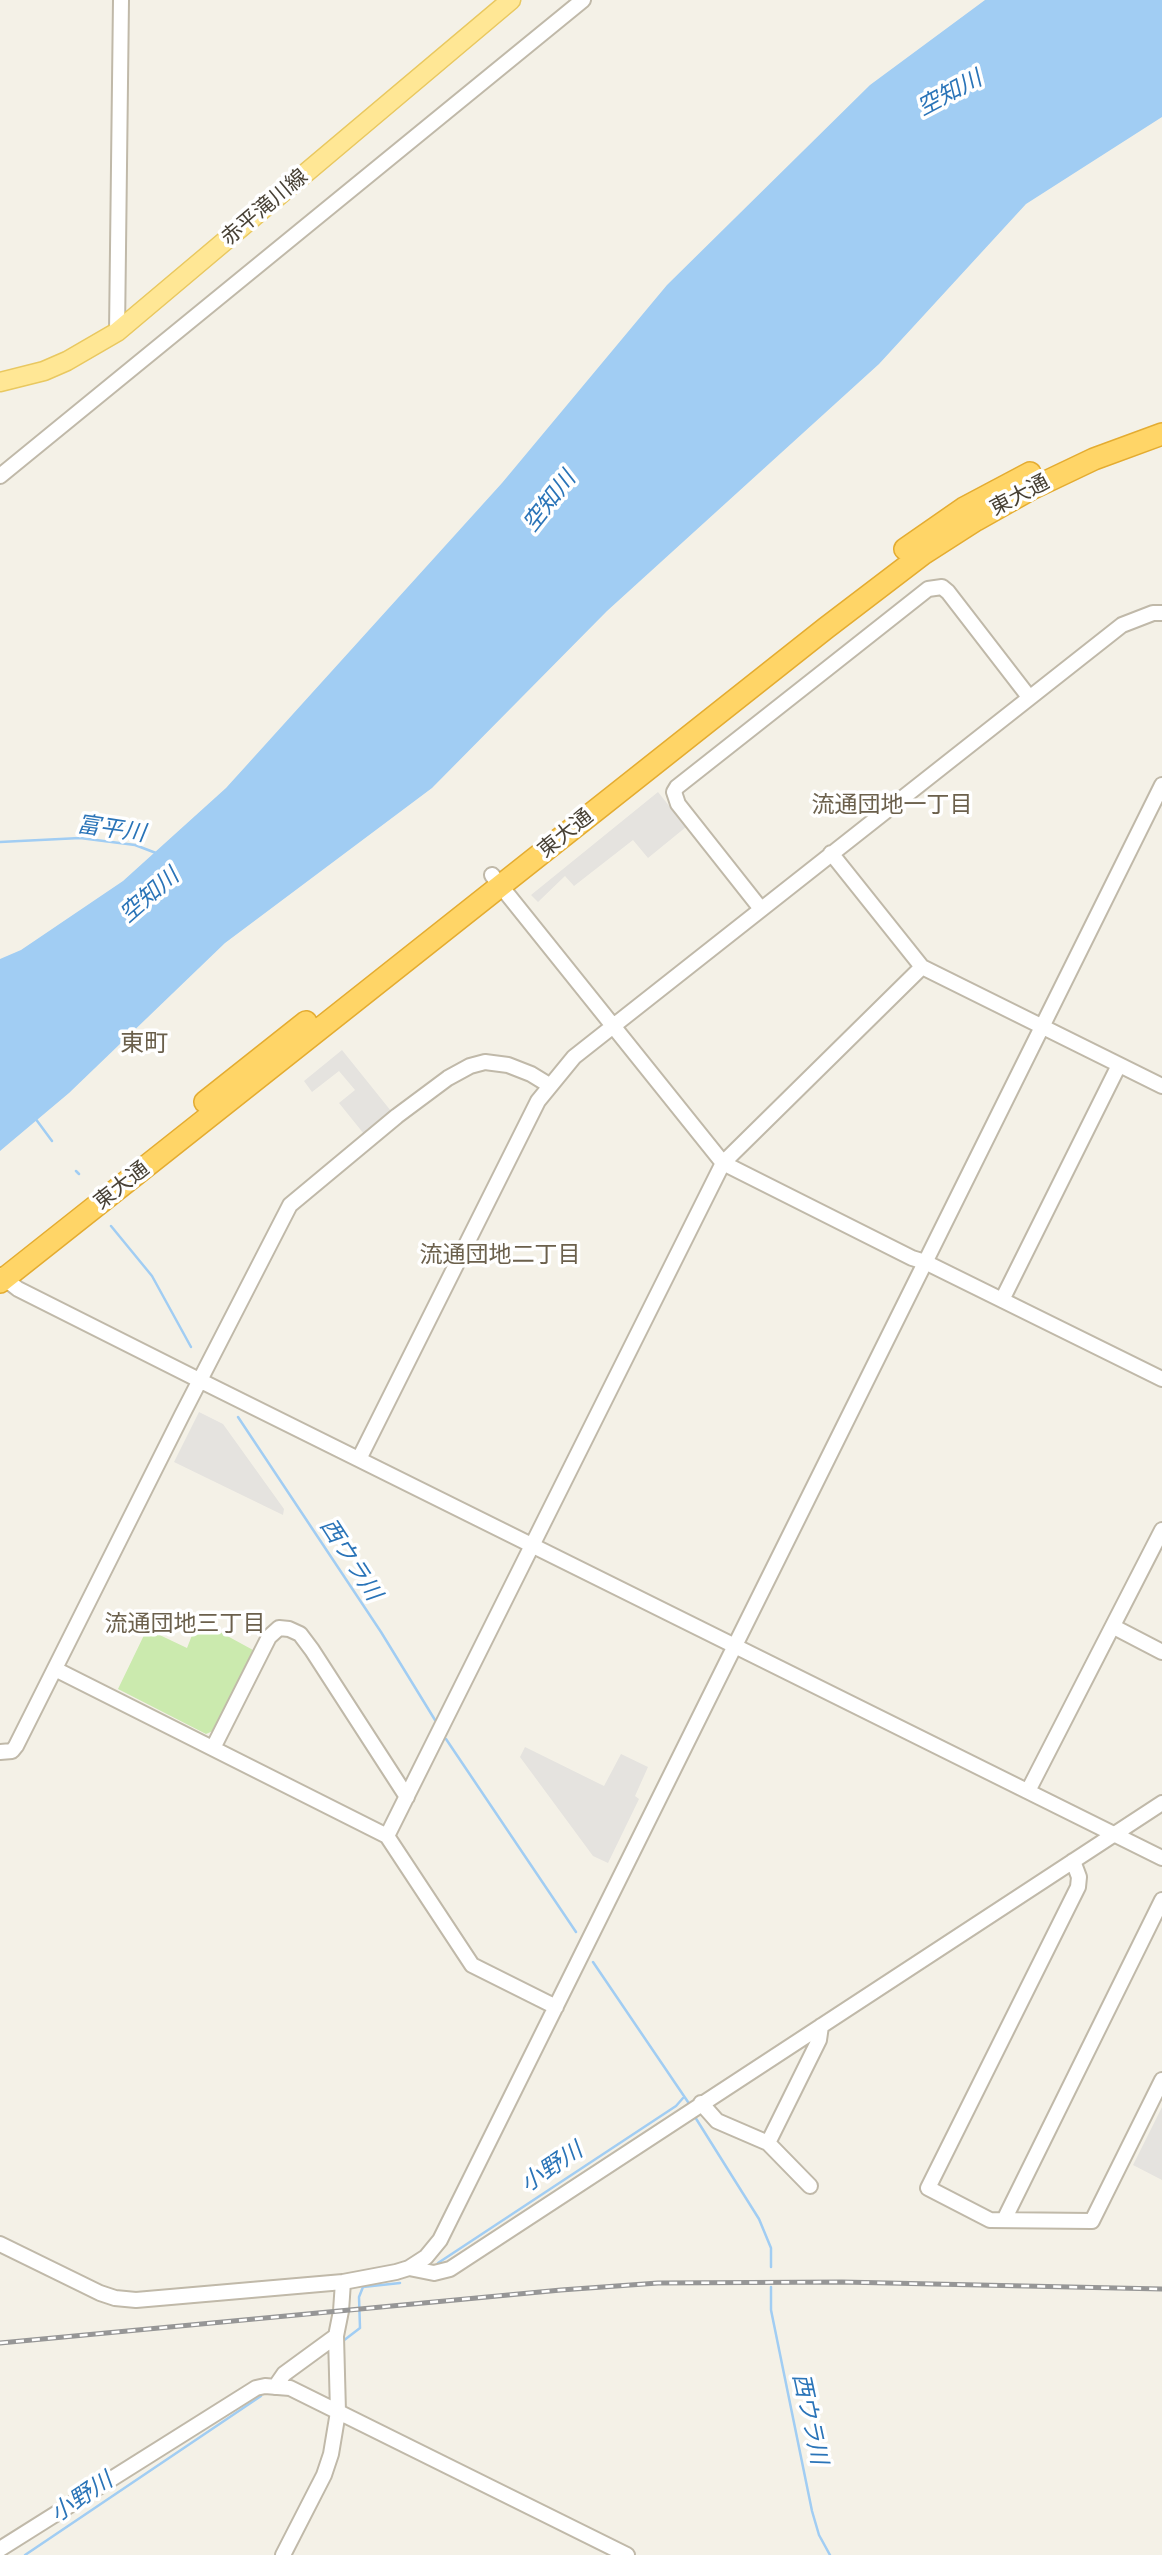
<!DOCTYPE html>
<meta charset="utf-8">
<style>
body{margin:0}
canvas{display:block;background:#f4f1e7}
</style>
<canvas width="1162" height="2555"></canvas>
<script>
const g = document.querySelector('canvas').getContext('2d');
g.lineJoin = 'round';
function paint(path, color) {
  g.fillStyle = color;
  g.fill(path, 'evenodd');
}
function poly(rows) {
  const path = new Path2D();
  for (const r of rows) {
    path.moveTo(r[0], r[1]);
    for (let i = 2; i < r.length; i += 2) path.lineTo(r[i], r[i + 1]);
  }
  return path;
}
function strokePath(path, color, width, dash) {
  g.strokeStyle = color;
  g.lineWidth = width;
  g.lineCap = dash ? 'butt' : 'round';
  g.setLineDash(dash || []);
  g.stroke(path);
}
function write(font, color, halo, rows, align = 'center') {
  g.font = font + ' "Space Grotesk","Noto Sans JP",sans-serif';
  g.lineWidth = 7;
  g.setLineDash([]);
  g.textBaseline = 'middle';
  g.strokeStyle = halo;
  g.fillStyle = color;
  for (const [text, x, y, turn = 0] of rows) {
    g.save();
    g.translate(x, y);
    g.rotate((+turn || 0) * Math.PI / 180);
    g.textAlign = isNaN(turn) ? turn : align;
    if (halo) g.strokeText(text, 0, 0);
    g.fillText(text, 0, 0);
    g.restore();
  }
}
const green = poly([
 [198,1620,253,1650,213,1731,206,1734,118,1689,147,1629,187,1648]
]);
const parking = poly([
 [658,792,686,827,648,858,633,840,574,886,565,876,538,902,531,895],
 [342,1050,391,1111,364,1134,339,1103,355,1090,339,1071,312,1092,304,1081],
 [199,1412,223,1424,284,1509,283,1515,174,1462],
 [525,1747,604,1786,621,1754,648,1767,635,1796,639,1799,608,1863,593,1856,520,1757],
 [1162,2107,1162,2180,1133,2165]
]);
const water = poly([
 [985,0,1162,0,1162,117,1026,204,879,364,607,611,432,788,225,943,69,1093,0,1151,0,959,21,950,123,881,226,788,502,483,667,285,870,85]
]);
const stream = poly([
 [0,842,80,838,135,845,156,853],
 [35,1118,52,1141],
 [76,1171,79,1174],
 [111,1226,152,1276,191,1347],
 [238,1417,381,1632,435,1720],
 [446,1739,576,1932],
 [593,1962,688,2102],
 [695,2117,759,2219,771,2248,771,2267],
 [438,2263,676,2106,683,2098],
 [771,2287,771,2310,812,2511,819,2535,830,2555],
 [343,2341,360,2328,359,2297,363,2287,400,2283],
 [323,2354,329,2350],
 [25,2555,261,2396]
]);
const minor = poly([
 [117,332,121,0],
 [0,476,583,0],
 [831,853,922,967,1162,1086],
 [492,875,723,1163,912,1258,925,1262,1162,1379],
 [761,909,678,804,674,792,677,787,828,668,928,589,942,587,948,592,1029,697],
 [0,1275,18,1289,199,1380,1162,1858],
 [1002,1300,1119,1065],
 [359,1459,538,1101,574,1057,1122,625,1153,613,1162,613],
 [1114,1627,1162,1652],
 [55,1669,387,1836,472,1965,556,2007],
 [213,1748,269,1637,279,1628,289,1629,300,1634,312,1650,407,1797],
 [0,1752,12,1751,16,1746,182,1415,290,1205,397,1116,448,1078,470,1066,485,1062,508,1065,531,1074,549,1085],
 [1028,1791,1162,1530],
 [387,1836,723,1163,922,967],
 [1073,1861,1079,1877,1078,1887,928,2188,990,2220,1092,2221,1162,2080],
 [701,2103,717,2121,768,2143,810,2186],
 [768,2143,819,2040,821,2026],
 [1004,2220,1162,1900],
 [0,2244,100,2293,115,2298,136,2300,343,2282,396,2272,409,2268,426,2257,440,2240,1162,785],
 [409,2268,434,2273,450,2269,1162,1803],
 [275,2387,284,2374,336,2336],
 [0,2549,256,2388,265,2386,290,2388,627,2555],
 [283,2555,324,2475,331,2454,338,2412,336,2336,341,2311,343,2282]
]);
const major = poly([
 [0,382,44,371,67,361,117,332,511,0]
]);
const highway = poly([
 [905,549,964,508,1030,473],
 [205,1102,306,1022],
 [0,1282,826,628,923,554,976,520,1031,489,1094,459,1162,434]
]);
const rail = poly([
 [0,2343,561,2290,658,2283,842,2282,1162,2289]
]);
const streetNames = [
 ["赤平滝川線",265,208,-40],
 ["東大通",1020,496,-28],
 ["東大通",566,834,-39],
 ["東大通",122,1186,-38]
];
const waterNames = [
 ["空知川",950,94,-28],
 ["空知川",550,502,-52],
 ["富平川",111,830,8],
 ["空知川",150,896,-41],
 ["西ウラ川",350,1560,57],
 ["小野川",552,2168,-34],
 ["西ウラ川",809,2419,78],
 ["小野川",82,2498,-34]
];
const neighbourhoodNames = [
 ["流通団地一丁目",892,806],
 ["流通団地二丁目",500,1256],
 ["流通団地三丁目",185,1625]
];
const quarterNames = [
 ["東町",144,1044]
];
paint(green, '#cbeaae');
paint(parking, '#e5e3df');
paint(water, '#a1cdf3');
strokePath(stream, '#a1cdf3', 2.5);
strokePath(minor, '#c0b9a9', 18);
strokePath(major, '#e9c860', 21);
strokePath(highway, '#e4ac31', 24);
strokePath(minor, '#fff', 14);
strokePath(major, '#ffe795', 18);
strokePath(highway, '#ffd567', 21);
strokePath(rail, '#969696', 5);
strokePath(rail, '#fff', 2.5, [8]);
write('21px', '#484135', '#fff', streetNames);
write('italic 23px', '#2a74b8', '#fff', waterNames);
write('23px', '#6b604c', '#fff', neighbourhoodNames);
write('24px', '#6b604c', '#fff', quarterNames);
</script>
